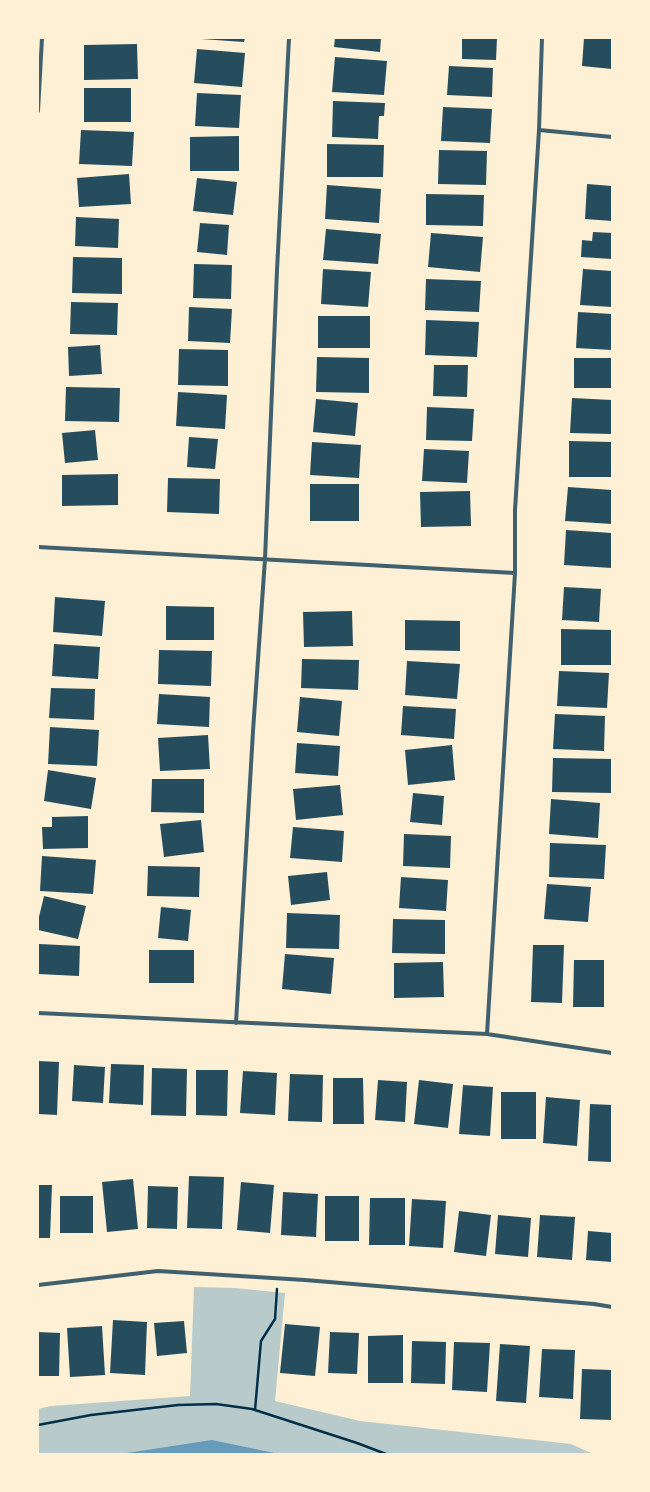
<!DOCTYPE html>
<style>
body{margin:0}
#map{position:relative;width:650px;height:1492px;overflow:hidden;background:#fdf0d5;font-family:Helvetica,sans-serif}
canvas{display:block}
.frame{position:absolute;inset:0;border:39px solid #fdf0d5;pointer-events:none}
</style>
<div id="map">
<canvas width="650" height="1492"></canvas>
<div class="frame"></div>
</div>
<script>
const g = document.querySelector('canvas').getContext('2d');
g.lineJoin = 'round';
function paint(path, color) {
  g.fillStyle = color;
  g.fill(path, 'evenodd');
}
function poly(rows) {
  const path = new Path2D();
  for (const r of rows) {
    path.moveTo(r[0], r[1]);
    for (let i = 2; i < r.length; i += 2) path.lineTo(r[i], r[i + 1]);
  }
  return path;
}
function strokePath(path, color, width, dash) {
  g.strokeStyle = color;
  g.lineWidth = width;
  g.lineCap = dash ? 'butt' : 'round';
  g.setLineDash(dash || []);
  g.stroke(path);
}
const green = poly([
 [194,1287,235,1288,285,1293,275,1401,360,1421,571,1444,593,1454,38,1454,38,1409,51,1406,190,1396]
]);
const water = poly([
 [212,1440,279,1454,120,1454]
]);
const building = poly([
 [201,38,245,38,244,42,201,39],
 [335,38,381,38,380,52,334,47],
 [462,38,497,38,496,60,462,59],
 [584,38,612,38,612,69,582,66],
 [137,44,138,79,84,80,84,45],
 [197,49,245,53,242,87,194,83],
 [335,57,387,61,384,95,332,92],
 [449,66,493,68,492,97,447,95],
 [84,88,131,88,131,122,84,122],
 [197,93,241,95,239,128,195,126],
 [333,101,385,103,384,116,379,116,378,139,332,137],
 [443,107,492,109,490,143,441,141],
 [81,130,134,132,132,166,79,164],
 [239,136,239,171,190,171,190,137],
 [327,144,384,145,383,177,327,177],
 [439,150,487,151,486,185,438,184],
 [129,174,131,204,79,207,77,178],
 [197,178,237,182,233,215,193,211],
 [587,184,612,186,612,221,585,219],
 [327,185,381,189,379,223,325,219],
 [426,194,484,195,483,226,426,225],
 [76,217,119,219,118,248,75,246],
 [200,223,229,225,227,255,197,252],
 [326,229,381,234,378,264,323,260],
 [593,232,612,233,612,259,581,257,582,240,592,241],
 [431,233,483,237,480,272,428,267],
 [73,257,122,258,122,294,72,293],
 [194,264,232,265,231,299,193,298],
 [323,269,371,272,368,307,321,304],
 [583,269,612,271,612,307,580,305],
 [426,279,481,281,479,312,425,310],
 [71,302,118,303,117,335,70,334],
 [189,307,232,309,230,343,188,341],
 [578,312,612,314,612,350,576,348],
 [318,316,370,316,370,348,318,348],
 [426,320,479,322,477,357,425,355],
 [100,345,102,374,69,376,68,347],
 [179,349,228,350,228,386,178,385],
 [317,357,369,358,369,393,316,392],
 [574,358,612,358,612,388,574,388],
 [434,365,468,365,467,397,433,396],
 [66,387,120,388,119,422,65,421],
 [178,392,227,395,225,429,176,426],
 [572,398,612,400,612,434,570,433],
 [316,399,358,403,355,436,313,432],
 [427,407,474,409,472,441,426,440],
 [95,430,98,460,65,463,62,433],
 [189,437,218,439,215,469,187,467],
 [569,441,612,442,612,477,569,477],
 [312,442,361,445,359,478,310,475],
 [424,449,469,451,467,483,422,481],
 [118,474,118,505,62,506,62,475],
 [168,478,220,479,219,514,167,512],
 [310,484,359,484,359,521,310,521],
 [568,487,612,490,612,524,565,521],
 [470,491,471,526,421,527,420,492],
 [566,530,612,533,612,568,564,565],
 [564,587,601,589,599,622,562,620],
 [55,597,105,601,102,636,53,632],
 [166,606,214,607,214,640,166,640],
 [352,611,353,646,304,647,303,612],
 [405,620,460,621,460,651,405,650],
 [561,629,612,630,612,665,561,665],
 [54,644,100,647,98,679,52,676],
 [159,650,212,651,211,686,158,684],
 [302,659,359,660,358,690,301,688],
 [407,661,460,664,457,699,405,695],
 [559,671,609,673,607,708,557,706],
 [51,688,95,689,94,720,49,718],
 [159,694,210,697,209,727,157,724],
 [300,697,342,701,339,736,297,732],
 [403,706,456,709,454,739,401,735],
 [555,714,605,716,604,751,553,749],
 [50,727,99,730,97,766,48,764],
 [208,735,210,769,160,771,158,738],
 [297,743,340,746,338,776,295,773],
 [452,745,455,780,408,785,405,750],
 [553,758,612,759,612,793,552,792],
 [48,770,96,778,91,809,44,801],
 [152,779,204,779,204,813,151,812],
 [340,785,343,815,296,820,293,789],
 [413,793,444,796,442,825,410,822],
 [551,799,600,803,598,838,549,834],
 [88,816,88,848,43,849,42,827,52,827,52,817],
 [201,820,204,852,164,857,160,824],
 [293,827,344,831,342,862,290,858],
 [404,834,451,836,450,868,403,866],
 [550,843,606,845,604,879,549,877],
 [42,856,96,860,93,894,40,891],
 [148,866,200,867,199,897,147,896],
 [327,872,330,900,291,905,288,876],
 [401,877,448,880,446,911,399,908],
 [547,884,591,887,588,922,544,919],
 [44,896,86,906,78,939,38,930,38,921],
 [161,907,191,910,188,941,158,938],
 [287,913,340,915,339,949,286,948],
 [393,919,445,920,445,954,392,953],
 [39,944,80,946,79,976,38,974],
 [533,945,564,945,562,1003,531,1002],
 [149,950,194,950,194,983,149,983],
 [285,954,334,958,331,994,282,989],
 [574,960,604,960,604,1007,573,1007],
 [443,962,444,997,394,998,394,963],
 [38,1061,59,1062,57,1115,38,1114],
 [111,1064,144,1065,143,1105,109,1103],
 [74,1065,105,1067,103,1103,72,1101],
 [152,1068,187,1069,186,1116,151,1115],
 [196,1070,228,1070,227,1116,196,1115],
 [243,1071,277,1073,275,1115,240,1113],
 [290,1074,323,1075,322,1122,288,1121],
 [333,1078,363,1078,364,1124,333,1124],
 [378,1080,407,1082,405,1122,375,1120],
 [419,1080,453,1084,448,1128,414,1124],
 [463,1085,493,1087,490,1136,459,1134],
 [501,1092,536,1092,536,1139,501,1139],
 [546,1097,580,1100,577,1146,543,1143],
 [590,1104,612,1105,612,1162,588,1161],
 [189,1176,224,1177,222,1229,187,1228],
 [133,1179,138,1229,107,1232,102,1182],
 [241,1182,274,1185,270,1233,237,1230],
 [38,1185,52,1185,50,1238,38,1238],
 [148,1186,178,1187,177,1229,147,1228],
 [283,1192,318,1194,316,1237,281,1235],
 [60,1196,93,1196,93,1233,60,1233],
 [325,1196,359,1196,359,1241,325,1241],
 [370,1198,405,1198,405,1245,369,1245],
 [412,1199,446,1201,443,1248,409,1246],
 [459,1211,491,1215,486,1256,454,1252],
 [498,1215,531,1218,528,1257,495,1254],
 [540,1215,575,1217,572,1260,537,1257],
 [588,1231,612,1233,612,1262,586,1260],
 [113,1320,147,1322,145,1375,110,1373],
 [184,1321,187,1353,157,1356,154,1323],
 [285,1324,320,1327,315,1376,280,1373],
 [102,1326,105,1375,70,1377,67,1328],
 [38,1332,60,1333,59,1376,38,1376],
 [330,1332,359,1333,357,1374,328,1373],
 [403,1335,403,1383,368,1383,368,1336],
 [412,1341,446,1342,445,1384,411,1383],
 [454,1342,490,1343,487,1392,452,1390],
 [500,1344,530,1346,526,1403,496,1401],
 [542,1349,575,1350,573,1399,539,1397],
 [582,1369,612,1370,612,1420,580,1419]
]);
const path = poly([
 [255,1410,261,1341,275,1319,277,1289],
 [38,1425,91,1415,178,1405,216,1404,252,1409,357,1443,386,1454]
]);
const minor = poly([
 [38,111,42,38],
 [539,130,612,137],
 [38,547,515,573],
 [38,1013,487,1034,612,1053],
 [236,1023,253,731,265,559,277,270,289,38],
 [487,1034,515,573,515,510,539,130,542,38],
 [38,1285,158,1271,305,1280,594,1304,612,1307]
]);
paint(green, '#b9caca');
paint(water, '#669bbc');
paint(building, '#264d5e');
strokePath(path, '#003049', 2.5);
strokePath(minor, '#3f606c', 4);
</script>
